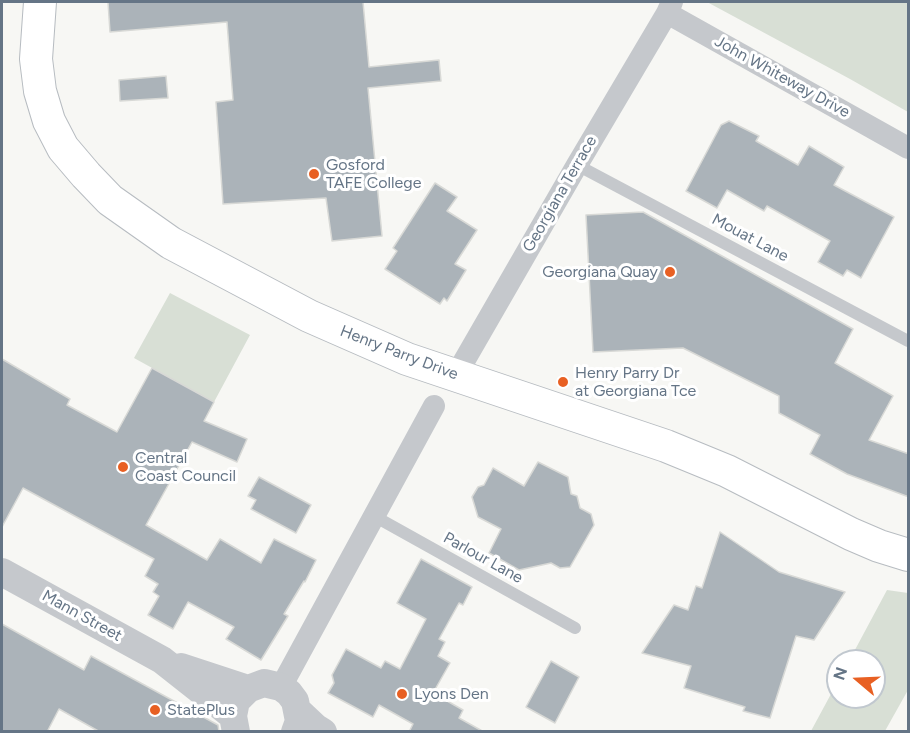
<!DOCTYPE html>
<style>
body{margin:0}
#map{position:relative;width:910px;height:733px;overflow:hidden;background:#f7f7f4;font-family:Figtree,sans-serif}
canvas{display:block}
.frame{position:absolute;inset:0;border:3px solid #657586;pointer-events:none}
.north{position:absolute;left:826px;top:649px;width:60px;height:60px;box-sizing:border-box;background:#fff;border:2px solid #c1c8cf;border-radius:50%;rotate:289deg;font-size:16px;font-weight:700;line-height:24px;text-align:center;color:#657586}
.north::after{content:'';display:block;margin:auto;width:21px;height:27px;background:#e86023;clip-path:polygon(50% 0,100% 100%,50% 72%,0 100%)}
</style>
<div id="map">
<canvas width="910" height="733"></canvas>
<div class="frame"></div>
<div class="north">N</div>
</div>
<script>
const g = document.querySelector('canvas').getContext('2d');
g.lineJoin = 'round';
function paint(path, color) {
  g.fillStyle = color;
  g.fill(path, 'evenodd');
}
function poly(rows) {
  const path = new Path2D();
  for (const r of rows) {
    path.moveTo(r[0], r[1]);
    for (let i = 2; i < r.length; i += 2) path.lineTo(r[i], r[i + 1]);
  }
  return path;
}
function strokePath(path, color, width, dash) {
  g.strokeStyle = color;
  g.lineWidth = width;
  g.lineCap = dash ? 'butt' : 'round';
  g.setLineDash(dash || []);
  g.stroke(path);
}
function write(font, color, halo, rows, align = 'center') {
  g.font = font + ' Figtree,sans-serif';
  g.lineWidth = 6;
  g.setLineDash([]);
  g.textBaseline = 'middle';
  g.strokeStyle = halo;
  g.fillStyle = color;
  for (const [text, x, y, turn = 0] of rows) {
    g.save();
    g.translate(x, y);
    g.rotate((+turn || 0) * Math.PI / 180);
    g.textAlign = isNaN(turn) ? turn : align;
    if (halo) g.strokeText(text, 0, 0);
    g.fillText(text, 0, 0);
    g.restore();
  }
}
const green = poly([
 [707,2,908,2,908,112,850,79],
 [170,293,250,335,214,402,134,358],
 [887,590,908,593,908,690,885,731,811,731,838,681,838,697,874,697,874,661,849,661]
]);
const building = poly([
 [108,2,363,2,369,67,439,60,441,81,368,88,382,236,332,241,326,198,223,204,216,102,233,100,227,22,110,32,108,2],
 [166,76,168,98,120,101,119,80,166,76],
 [729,121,759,136,756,141,798,165,809,146,844,167,834,185,894,217,861,278,847,270,843,276,818,262,830,241,767,206,764,211,727,190,717,208,686,191,721,125,729,121],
 [435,183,457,197,447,211,477,230,455,264,466,270,447,301,444,298,440,304,385,269,397,251,393,248,435,183],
 [643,212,853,329,835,363,893,396,869,440,909,454,909,497,847,474,810,454,820,435,779,413,779,396,683,348,593,352,586,215,643,212],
 [2,359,70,399,67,405,117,432,152,368,214,402,204,421,247,439,237,462,192,442,146,525,207,560,220,539,261,563,274,539,316,560,305,582,304,581,284,614,288,616,261,660,226,639,234,627,188,602,173,629,148,615,159,596,153,592,158,584,145,576,154,559,23,488,2,527,2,359],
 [538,462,568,477,571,494,577,496,580,508,591,514,594,525,570,567,560,568,551,563,519,570,489,553,501,529,478,517,472,497,478,487,484,485,493,468,524,486,538,462],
 [259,477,311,505,296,533,251,509,256,500,248,496,259,477],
 [720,532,779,572,845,592,814,640,796,636,770,718,743,711,745,707,684,688,691,666,642,653,674,605,688,610,696,586,702,588,720,532],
 [421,559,472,587,463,605,459,603,439,639,445,642,438,656,450,663,433,693,463,710,459,718,484,732,409,732,413,724,379,705,373,717,328,693,334,683,332,675,346,649,381,668,385,661,400,669,426,619,397,603,421,559],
 [2,624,84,670,91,656,218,725,219,732,100,732,59,709,47,732,2,732,2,624],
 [551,661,579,677,555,723,526,707,551,661]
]);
const service = poly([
 [577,165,908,341],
 [374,516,575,628]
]);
const minor = poly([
 [672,2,667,13,908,148],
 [456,375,577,165,667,13],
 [281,687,434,406]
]);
const tertiary = poly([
 [2,572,162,660,233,716],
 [181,667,248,689],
 [298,711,315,727,323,732],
 [236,732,233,716,236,701,248,689,264,683,281,687,289,693,295,701,299,721,295,732]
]);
const secondary = poly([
 [40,2,36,59,40,91,49,121,63,148,86,175,110,200,171,243,309,316,407,359,666,446,727,471,851,534,879,546,908,555]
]);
const markers = [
 [314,174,6,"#e86023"],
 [670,272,6,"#e86023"],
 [563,382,6,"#e86023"],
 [123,467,6,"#e86023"],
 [402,694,6,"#e86023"],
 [155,710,6,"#e86023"]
];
const streetNames = [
 ["John Whiteway Drive",782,77,29],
 ["Georgiana Terrace",560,194,-60],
 ["Mouat Lane",750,238,28],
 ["Henry Parry Drive",399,353,21],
 ["Parlour Lane",483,558,29],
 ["Mann Street",82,616,29]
];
const poiNames = [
 ["Gosford",326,165],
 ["TAFE College",326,183],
 ["Georgiana Quay",658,272,"right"],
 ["Henry Parry Dr",575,373],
 ["at Georgiana Tce",575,391],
 ["Central",135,458],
 ["Coast Council",135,476],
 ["Lyons Den",414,694],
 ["StatePlus",167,710]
];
paint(green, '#d8dfd5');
paint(building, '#abb3b9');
strokePath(building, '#d8d9d6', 1.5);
strokePath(secondary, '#b7bcc1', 34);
strokePath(service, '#c5c8cc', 12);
strokePath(minor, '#c5c8cc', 22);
strokePath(tertiary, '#c5c8cc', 28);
strokePath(secondary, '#fff', 32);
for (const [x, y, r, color] of markers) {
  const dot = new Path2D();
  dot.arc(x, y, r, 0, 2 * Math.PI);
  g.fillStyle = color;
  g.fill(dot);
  strokePath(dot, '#fff', 2);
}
write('16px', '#657586', '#fff', streetNames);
write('16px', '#657586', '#fff', poiNames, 'left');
</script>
